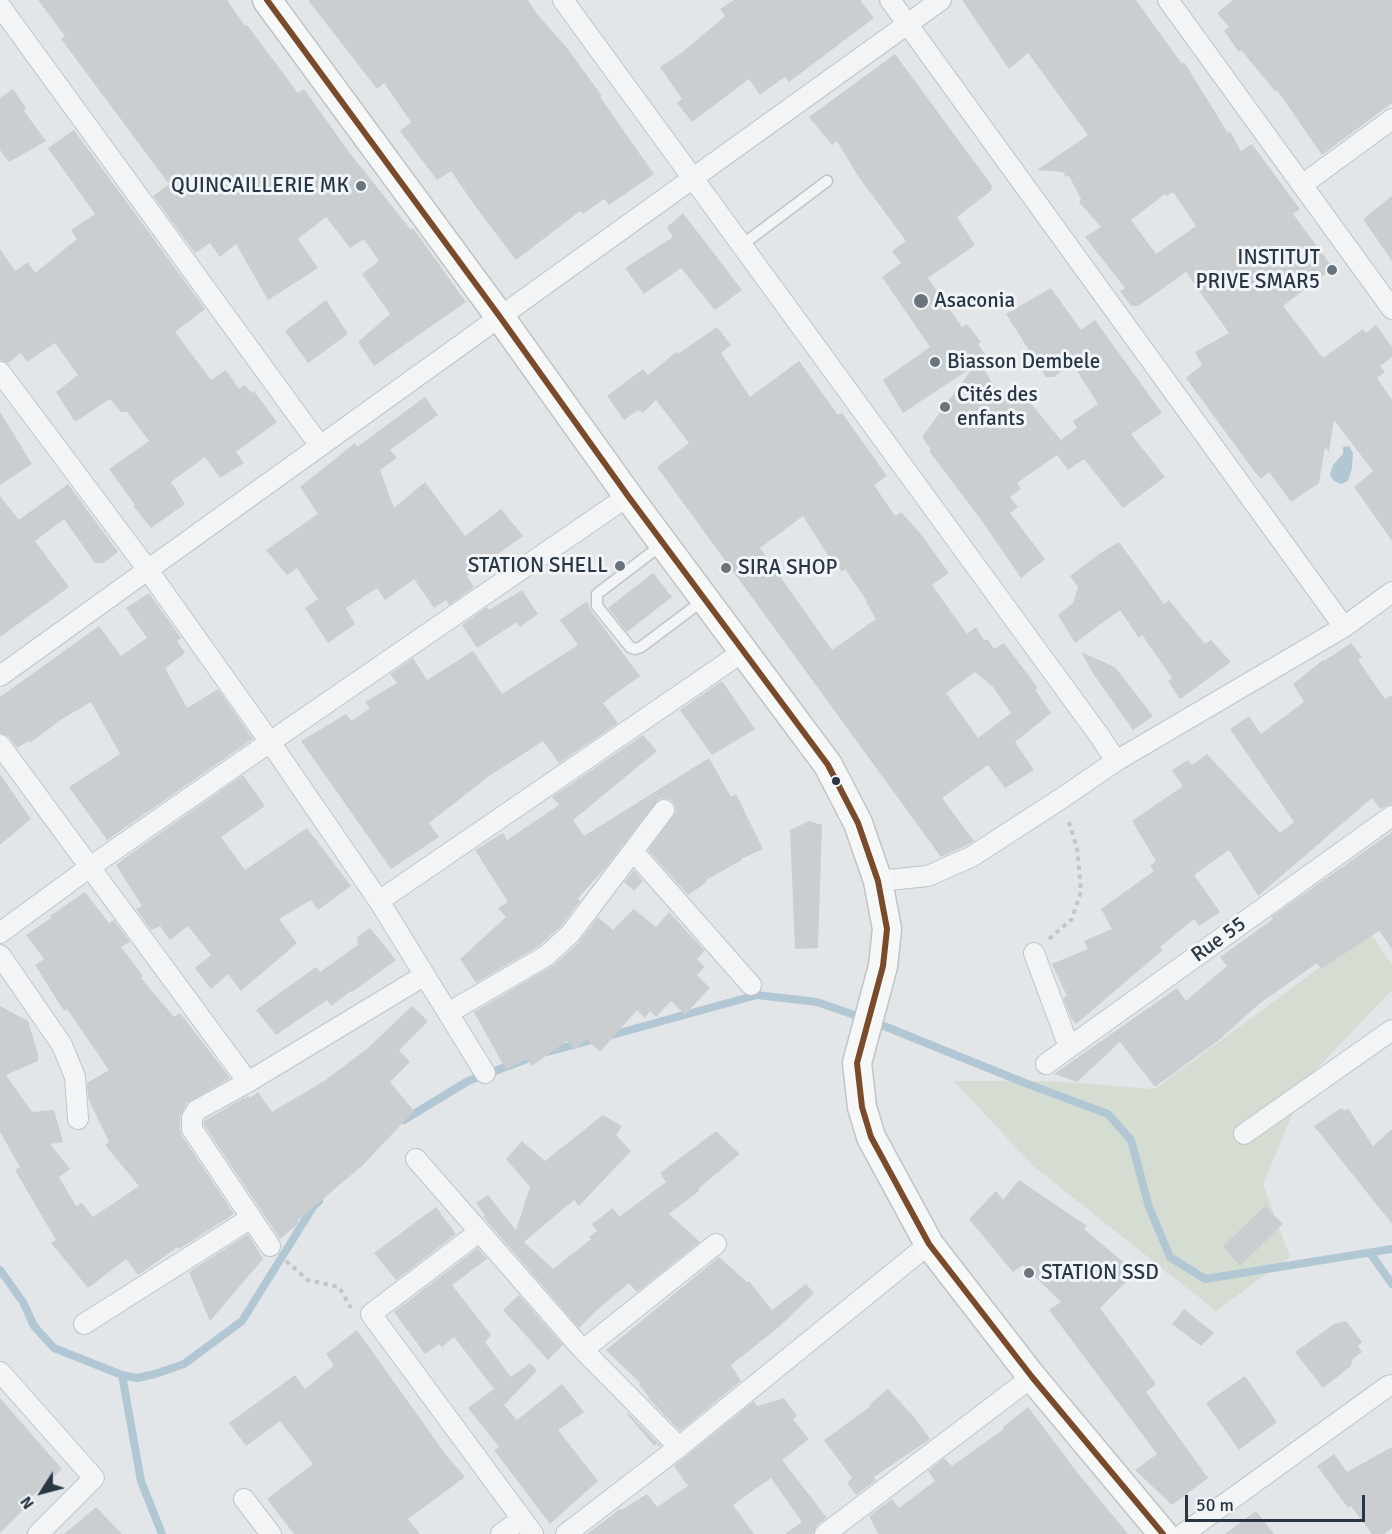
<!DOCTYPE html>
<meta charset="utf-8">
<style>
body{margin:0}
#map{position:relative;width:1392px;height:1534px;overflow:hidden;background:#e3e6e8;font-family:Signika,sans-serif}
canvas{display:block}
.north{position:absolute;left:12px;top:1462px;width:60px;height:60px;-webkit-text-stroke:4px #f1f5f8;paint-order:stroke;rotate:234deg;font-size:16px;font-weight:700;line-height:24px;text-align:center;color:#293643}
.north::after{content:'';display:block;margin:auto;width:21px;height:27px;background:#293643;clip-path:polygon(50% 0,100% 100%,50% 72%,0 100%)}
.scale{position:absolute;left:1185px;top:1495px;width:180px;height:27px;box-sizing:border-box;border:3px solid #293643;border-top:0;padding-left:8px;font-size:18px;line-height:21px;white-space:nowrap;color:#293643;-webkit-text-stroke:4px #f1f5f8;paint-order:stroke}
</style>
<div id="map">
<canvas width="1392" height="1534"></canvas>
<div class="north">N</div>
<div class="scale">50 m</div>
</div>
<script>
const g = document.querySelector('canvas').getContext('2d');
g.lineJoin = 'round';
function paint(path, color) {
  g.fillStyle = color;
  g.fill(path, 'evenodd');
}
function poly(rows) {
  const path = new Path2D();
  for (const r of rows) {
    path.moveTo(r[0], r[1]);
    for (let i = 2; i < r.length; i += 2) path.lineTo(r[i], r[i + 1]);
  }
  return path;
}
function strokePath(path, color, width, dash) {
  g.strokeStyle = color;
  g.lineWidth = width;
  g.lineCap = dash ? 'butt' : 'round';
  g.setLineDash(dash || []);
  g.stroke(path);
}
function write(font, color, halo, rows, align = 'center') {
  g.font = font + ' Signika,sans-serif';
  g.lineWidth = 6;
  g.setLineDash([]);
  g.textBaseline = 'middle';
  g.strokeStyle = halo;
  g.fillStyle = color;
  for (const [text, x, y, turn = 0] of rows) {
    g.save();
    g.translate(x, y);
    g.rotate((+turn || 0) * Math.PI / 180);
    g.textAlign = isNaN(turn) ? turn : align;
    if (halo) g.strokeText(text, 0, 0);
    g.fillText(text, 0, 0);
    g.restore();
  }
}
const green = poly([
 [1369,931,1392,965,1392,990,1307,1079,1263,1184,1290,1257,1216,1311,1033,1166,954,1081,1052,1081,1155,1089]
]);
const water = poly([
 [1349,446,1353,453,1352,468,1348,481,1341,484,1334,481,1330,475,1333,465,1343,454,1343,447]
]);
const stream = poly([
 [874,1022,1025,1083,1108,1114,1131,1140,1149,1207,1170,1257,1205,1279,1392,1249],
 [608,1036,757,995,817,1002,863,1018],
 [547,1052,596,1039],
 [404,1120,468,1081,535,1056],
 [1370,1253,1392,1284],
 [0,1270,23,1302,34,1326,54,1348,122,1375,137,1378,155,1374,184,1364,242,1321,313,1207,319,1201],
 [122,1375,141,1481,162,1534]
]);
const building = poly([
 [38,0,227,0,245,26,247,25,298,93,304,89,349,152,411,230,413,228,466,302,374,366,358,342,390,314,362,274,379,261,364,239,350,248,326,217,298,239,318,268,268,300,236,244,220,257,210,243,195,253,153,196,169,184,61,39,65,36],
 [308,0,528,0,537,14,567,48,602,96,600,97,654,174,609,205,604,199,583,214,580,211,516,260,475,206,451,171,437,180,400,131,411,122,384,83,377,89],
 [734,0,860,0,874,18,789,82,785,77,760,95,749,79,692,122,677,103,682,99,660,67,680,54,725,16,720,9],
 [962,0,1136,0,1182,64,1184,62,1228,133,1230,131,1241,151,1252,144,1300,209,1293,214,1333,268,1283,306,1323,358,1363,329,1366,333,1376,325,1392,347,1392,357,1380,366,1385,372,1377,378,1392,400,1392,541,1354,487,1373,471,1334,420,1329,452,1325,447,1319,483,1291,502,1269,472,1261,479,1254,471,1186,378,1202,365,1195,352,1229,333,1186,272,1138,306,1131,306,1120,291,1125,288,1085,237,1101,227,1079,202,1081,199,1069,176,1066,177,1063,172,1037,170,1088,135,1028,53,1009,69],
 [1173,192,1196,226,1156,254,1131,220,1165,194,1167,196],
 [1233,0,1392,0,1392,103,1322,155,1277,90,1275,91,1241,50,1239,52,1224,31,1229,27,1217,13],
 [895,54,993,187,991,188,992,190,957,217,975,245,928,278,962,327,967,324,981,342,978,344,987,357,979,362,1001,397,1010,391,1013,396,1020,390,1061,440,1077,428,1073,421,1098,404,1072,363,1054,377,1046,377,1006,314,1051,288,1081,330,1095,320,1162,413,1131,434,1165,477,1123,508,1084,459,1068,470,1057,455,1017,483,1021,489,1010,497,1018,507,1010,513,1045,559,1021,578,982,521,929,451,931,450,922,437,974,366,903,413,883,380,930,347,882,277,901,263,892,251,906,241,858,176,837,141,832,145,809,117],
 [13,89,26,108,24,111,46,141,9,162,0,150,0,98],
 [74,130,205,309,175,332,211,380,226,370,239,389,244,385,252,393,254,391,277,422,236,452,244,463,220,478,205,457,171,482,185,504,151,528,133,506,135,505,109,469,149,441,127,412,121,412,110,399,75,422,56,392,78,375,55,343,27,362,21,353,8,363,0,360,0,249,15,271,28,262,35,273,77,239,71,230,95,214,48,148],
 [1392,196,1392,261,1363,219],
 [683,213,742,290,715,310,681,268,644,294,625,268,673,237,667,227],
 [326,300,348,334,308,363,285,331],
 [717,327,731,345,721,353,750,397,799,361,838,415,842,413,887,476,874,485,895,516,901,512,920,533,949,573,932,585,967,634,976,627,984,640,988,640,994,649,1004,643,1038,688,1035,690,1051,713,1015,742,1034,770,1005,788,988,765,942,798,974,841,965,846,941,857,657,467,689,443,656,400,643,413,638,410,624,420,607,396,643,369,648,375,676,352,678,354],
 [803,516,834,565,836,563,842,572,845,569,867,601,866,602,876,619,832,650,760,548],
 [975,672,993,687,1011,713,978,738,946,693],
 [425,397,438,415,390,450,397,458,380,470,394,508,425,482,465,536,501,509,523,536,467,576,474,587,449,605,446,600,434,608,414,579,385,600,377,588,346,608,355,624,328,643,305,608,318,599,297,568,287,575,266,550,318,514,300,487,355,443,357,447],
 [0,412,32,464,0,485],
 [68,484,118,552,103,563,95,563,64,519,35,541,69,587,0,637,0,496,19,520],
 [1119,542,1164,604,1169,600,1205,644,1211,640,1231,662,1180,699,1168,681,1172,678,1142,635,1139,638,1120,610,1075,643,1058,615,1073,603,1078,587,1070,576,1099,554],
 [653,573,672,597,627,632,608,608],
 [522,590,538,614,520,627,517,622,477,648,462,625,487,607,489,610],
 [149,593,181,638,177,641,185,653,165,668,187,708,218,689,253,739,107,840,69,787,120,754,91,702,62,719,30,743,29,741,17,748,9,737,0,733,0,697,99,626,121,656,147,638,126,608],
 [587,601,591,611,640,676,603,703,618,723,559,763,543,741,488,777,429,823,439,837,391,869,301,741,346,714,352,721,370,708,365,702,397,683,390,674,413,658,427,680,473,651,502,694,578,645,560,620],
 [1351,643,1362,657,1358,660,1385,699,1392,695,1392,804,1380,809,1372,798,1258,896,1229,850,1194,875,1220,912,1199,926,1194,919,1160,947,1163,950,1076,1024,1071,1018,1063,998,1067,996,1052,964,1088,949,1084,941,1112,929,1101,909,1154,871,1150,866,1156,861,1132,821,1183,786,1172,770,1188,760,1192,765,1207,754,1280,833,1294,822,1230,729,1249,716,1261,734,1304,702,1293,684,1323,660,1324,661],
 [1081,652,1115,667,1153,716,1133,730,1092,672],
 [722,681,755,729,712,755,680,710],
 [643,735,657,751,573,820,584,836,709,758,731,797,736,794,763,849,741,859,742,860,706,880,707,882,688,895,648,850,676,812,675,806,672,801,665,798,659,799,606,867,578,898,580,901,561,926,539,946,476,983,460,959,506,917,498,908,508,902,475,850,503,833,507,840,559,805,552,797],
 [0,774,31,819,0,845],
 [243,775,265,806,221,837,245,870,307,828,351,886,318,910,311,900,279,919,297,943,241,991,228,974,211,989,195,968,211,955,188,926,170,940,160,926,151,930,136,909,142,906,116,865,122,860],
 [809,821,822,825,818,948,795,949,790,830],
 [1392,832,1392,949,1379,931,1321,969,1317,963,1259,1004,1219,1040,1155,1087,1120,1042,1077,1082,1054,1074,1177,988,1186,1001,1227,966,1220,957,1273,919,1271,917],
 [634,870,643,881,634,891,624,882],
 [85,892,109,923,114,920,130,942,121,947,143,976,141,978,174,1017,180,1013,230,1078,187,1103,180,1117,180,1129,182,1136,234,1214,179,1249,178,1247,138,1275,126,1259,88,1288,51,1243,56,1240,15,1170,20,1167,0,1132,0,1006,28,1021,38,1054,38,1061,6,1075,32,1112,54,1110,63,1142,50,1144,70,1169,59,1177,76,1206,82,1203,93,1217,139,1186,105,1145,109,1142,88,1098,87,1083,109,1070,67,1009,64,1011,35,965,44,959,26,935,51,918,50,916],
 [634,909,656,927,669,912,705,951,697,959,705,967,697,975,710,988,704,994,685,1015,671,1001,656,1017,650,1011,645,1018,637,1010,600,1052,586,1039,575,1050,567,1041,532,1066,526,1059,506,1070,474,1012,554,965,578,943,598,917,613,930],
 [370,928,396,960,352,992,351,991,331,1006,327,1000,276,1035,256,1010,316,967,320,972,358,945,357,937],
 [412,1006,428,1021,399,1050,410,1062,390,1082,414,1111,363,1165,297,1221,299,1223,280,1239,204,1125,204,1121,242,1099,249,1096,250,1098,258,1092,272,1112,324,1081,368,1048],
 [1341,1108,1345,1111,1348,1108,1373,1146,1392,1129,1392,1224,1314,1126],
 [603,1115,622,1126,616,1135,631,1151,579,1206,574,1200,524,1242,553,1269,591,1239,589,1237,597,1231,592,1224,613,1208,619,1217,666,1182,660,1173,716,1131,740,1154,699,1188,699,1191,669,1214,700,1242,637,1292,629,1283,597,1310,579,1328,483,1217,485,1216,476,1203,488,1195,516,1230,530,1187,506,1159,522,1141,545,1161],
 [1019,1180,1087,1226,1084,1229,1128,1266,1124,1270,1130,1278,1100,1308,1156,1384,1146,1392,1208,1478,1172,1505,1135,1470,1157,1454,1049,1310,1061,1302,1023,1265,1013,1272,969,1219,996,1191,1003,1200],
 [1265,1206,1283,1224,1240,1266,1223,1246],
 [436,1207,456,1234,396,1280,374,1253],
 [248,1234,263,1259,210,1321,189,1272],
 [478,1248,487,1259,452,1285,491,1335,485,1342,511,1377,530,1363,537,1371,504,1405,517,1420,562,1384,584,1412,558,1430,598,1481,550,1524,494,1450,499,1447,468,1408,494,1389,454,1337,442,1347,439,1344,425,1354,394,1312],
 [719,1257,747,1282,749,1281,772,1310,806,1284,814,1293,779,1327,731,1365,741,1381,680,1431,648,1398,649,1397,639,1385,640,1383,606,1350],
 [519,1295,563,1345,548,1360,503,1310],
 [1184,1309,1214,1333,1201,1346,1172,1324],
 [1346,1321,1362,1342,1358,1346,1362,1352,1352,1360,1351,1366,1323,1388,1295,1352,1334,1324],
 [357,1330,446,1455,465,1477,408,1519,420,1534,294,1534,267,1499,313,1464,280,1421,246,1446,229,1423,295,1375,305,1389,334,1365,326,1354],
 [1245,1376,1277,1422,1239,1450,1206,1403],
 [888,1389,915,1418,930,1439,874,1477,876,1480,856,1495,847,1483,852,1478,824,1440,871,1406,869,1405],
 [0,1398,62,1469,25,1503,28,1505,0,1533],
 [784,1398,797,1416,793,1419,809,1439,782,1460,827,1518,817,1525,813,1534,785,1534,802,1522,771,1478,733,1505,754,1534,587,1534,620,1509,621,1510,647,1494,657,1507,688,1486,674,1466,754,1401,757,1406],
 [1028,1407,1076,1471,1128,1534,878,1534,869,1516,892,1499,899,1508,935,1481,928,1471,944,1458,952,1466,1004,1429,1003,1427],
 [628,1413,661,1446,659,1447,657,1443,654,1446,627,1414],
 [1392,1447,1392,1528,1385,1534,1372,1534,1351,1506,1348,1508,1317,1466,1334,1454,1347,1472],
 [96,1507,122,1534,64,1534],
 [1256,1511,1274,1534,1225,1534]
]);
const path = poly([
 [1049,939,1072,919,1081,891,1077,848,1068,819],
 [286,1261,308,1280,339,1287,351,1308]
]);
const service = poly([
 [742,245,827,181],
 [664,543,597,594,597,606,630,647,635,649,641,647,705,599]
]);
const minor = poly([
 [563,0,1101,738,1116,761],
 [890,0,1344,627],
 [1168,0,1392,309],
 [0,6,320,446],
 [1302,185,1392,119],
 [0,372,148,570,270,742,379,901,485,1073],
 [0,676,941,0],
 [0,745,248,1082],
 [633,851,751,985],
 [878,881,928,876,971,857,1062,798,1116,761,1344,627,1392,592],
 [379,901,744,651],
 [0,933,90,867,270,742,628,496],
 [1034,953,1069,1047],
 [0,955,62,1045,75,1077,78,1119],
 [448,1013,546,956,570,934,664,810],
 [1046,1064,1392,816],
 [1244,1134,1392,1030],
 [416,1159,583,1350,679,1447],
 [479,1232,371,1314,533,1534],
 [270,1246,192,1129,192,1118,197,1110,248,1082,425,975],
 [84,1324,251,1218],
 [583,1350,716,1244],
 [0,1372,94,1478,38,1534],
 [244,1499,271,1534],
 [501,1534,522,1519],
 [566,1534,679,1447,929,1244],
 [825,1534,1032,1377],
 [1183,1534,1388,1386,1392,1385]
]);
const secondary = poly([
 [267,0,500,317,628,496,828,765,858,823,878,881,887,929,883,966,857,1063,862,1107,871,1137,929,1244,1032,1377,1163,1534]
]);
const bus1 = poly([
 [267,0,500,317,628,496,828,765,858,823,878,881,887,929,883,966,857,1063,862,1107,871,1137,929,1244,1032,1377,1163,1534]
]);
const markers = [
 [361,186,6,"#6a747d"],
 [1332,270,6,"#6a747d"],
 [921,301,8,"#6a747d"],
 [935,362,6,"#6a747d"],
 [945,407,6,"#6a747d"],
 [620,566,6,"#6a747d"],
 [726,568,6,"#6a747d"],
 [836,781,5,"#293643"],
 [1029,1273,6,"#6a747d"]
];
const poiNames = [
 ["QUINCAILLERIE MK",349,186,"right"],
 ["INSTITUT",1320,258,"right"],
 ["PRIVE SMAR5",1320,282,"right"],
 ["Asaconia",934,301],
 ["Biasson Dembele",947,362],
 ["Cités des",957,395],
 ["enfants",957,419],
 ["STATION SHELL",608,566,"right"],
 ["SIRA SHOP",738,568],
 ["STATION SSD",1041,1273]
];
const streetNames = [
 ["Rue 55",1219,940,-36]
];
paint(green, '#d5ddd3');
paint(water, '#b1c7d4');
strokePath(stream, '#b1c7d4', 8);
paint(building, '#cbced1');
strokePath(service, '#c1c4c6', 13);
strokePath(minor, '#c1c4c6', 22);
strokePath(secondary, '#c1c4c6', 31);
strokePath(path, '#c2c6c8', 4, [4.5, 4.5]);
strokePath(service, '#f2f4f5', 10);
strokePath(minor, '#f2f4f5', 20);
strokePath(secondary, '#f6f7f7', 28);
strokePath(bus1, '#7a4b2a', 6);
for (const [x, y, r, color] of markers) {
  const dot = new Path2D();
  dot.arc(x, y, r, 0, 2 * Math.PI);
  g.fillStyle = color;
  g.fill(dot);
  strokePath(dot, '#f1f5f8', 2);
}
write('21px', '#293643', '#f1f5f8', poiNames, 'left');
write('21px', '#293643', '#f1f5f8', streetNames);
</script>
